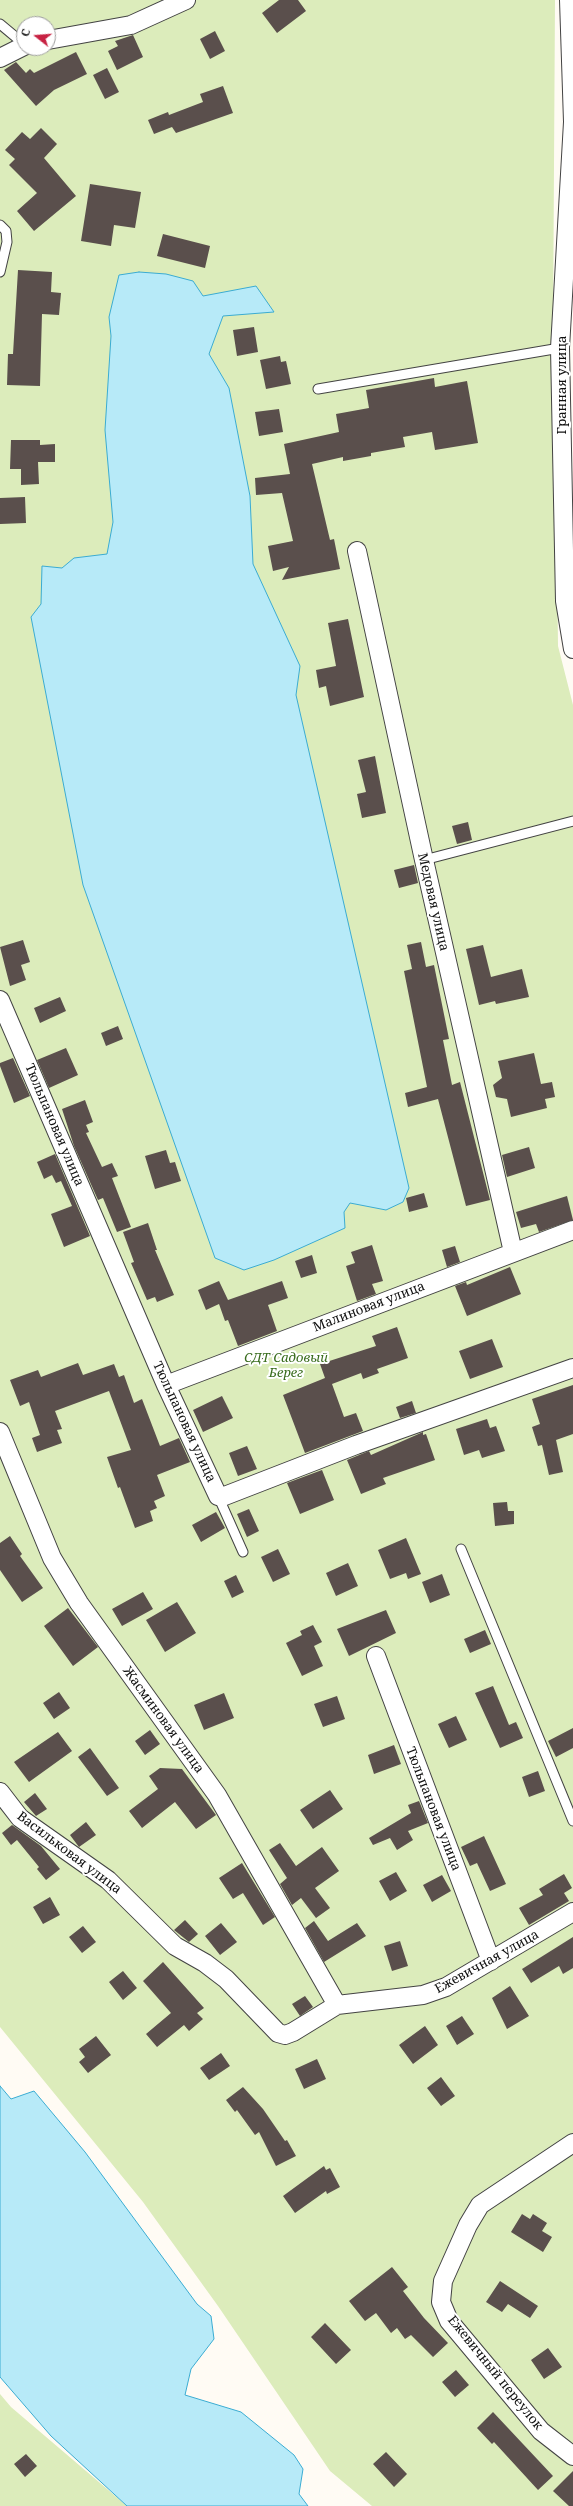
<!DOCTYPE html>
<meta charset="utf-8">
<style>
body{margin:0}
#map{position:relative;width:573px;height:2506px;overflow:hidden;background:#fffbf4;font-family:"Noto Serif",serif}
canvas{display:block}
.north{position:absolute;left:16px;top:16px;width:40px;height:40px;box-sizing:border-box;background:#fff;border:1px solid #9f9f9f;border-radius:50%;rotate:287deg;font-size:11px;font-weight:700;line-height:16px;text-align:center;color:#101010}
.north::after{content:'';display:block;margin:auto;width:14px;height:18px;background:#c72243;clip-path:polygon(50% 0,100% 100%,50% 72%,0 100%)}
</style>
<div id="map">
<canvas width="573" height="2506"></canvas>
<div class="north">С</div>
</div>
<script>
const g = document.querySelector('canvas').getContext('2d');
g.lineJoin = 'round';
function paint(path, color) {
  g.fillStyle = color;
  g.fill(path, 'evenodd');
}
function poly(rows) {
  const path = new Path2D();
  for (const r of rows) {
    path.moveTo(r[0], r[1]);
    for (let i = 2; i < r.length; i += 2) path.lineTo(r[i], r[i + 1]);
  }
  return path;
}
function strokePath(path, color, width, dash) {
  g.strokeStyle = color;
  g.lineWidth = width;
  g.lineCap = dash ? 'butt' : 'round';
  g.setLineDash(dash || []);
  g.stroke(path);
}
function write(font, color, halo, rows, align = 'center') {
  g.font = font + ' "Noto Serif",serif';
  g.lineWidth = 4;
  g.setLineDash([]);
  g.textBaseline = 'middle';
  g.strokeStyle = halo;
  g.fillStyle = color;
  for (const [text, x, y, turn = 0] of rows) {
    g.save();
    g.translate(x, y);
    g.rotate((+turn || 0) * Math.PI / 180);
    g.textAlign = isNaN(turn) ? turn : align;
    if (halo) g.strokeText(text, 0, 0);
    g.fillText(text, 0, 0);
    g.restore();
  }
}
const green = poly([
 [0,0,555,0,553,331,555,391,558,646,573,705,573,2506,372,2506,330,2471,218,2306,143,2202,0,2027],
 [24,24,48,24,48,48,24,48],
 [0,2394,11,2407,127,2506,0,2506]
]);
const water = poly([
 [139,272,166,274,193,281,203,296,256,286,274,312,223,316,209,354,229,388,250,496,253,564,300,666,296,695,409,1188,403,1202,386,1210,350,1203,344,1212,345,1228,274,1260,244,1270,215,1258,83,885,31,617,41,604,42,566,62,568,74,558,107,554,113,522,105,430,111,336,109,317,119,275,139,272],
 [0,2086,11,2099,34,2091,85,2152,197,2304,211,2316,214,2339,191,2369,185,2395,241,2412,294,2455,303,2469,299,2494,308,2506,127,2506,51,2436,0,2377,0,2086]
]);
const building = poly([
 [279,0,298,0,306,11,277,33,262,13],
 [215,31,225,51,210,59,200,39],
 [133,35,143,57,117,70,108,51,118,46,115,41],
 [76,52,87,74,54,90,36,106,4,70,16,62,26,73,30,69,34,73],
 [107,68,119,92,105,99,93,75],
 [223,86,233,113,176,133,172,127,154,134,148,120,168,112,169,115,203,102,200,94],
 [41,128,57,144,44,158,76,196,34,231,17,211,37,193,9,165,15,159,5,150,22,132,30,139],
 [90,184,141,192,135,228,114,225,111,246,81,241],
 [163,234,210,246,205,268,157,256],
 [18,270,52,272,51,292,61,293,59,315,42,314,40,386,7,385,8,354,13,354],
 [254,327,258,352,237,356,233,330],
 [280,356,281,362,286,361,291,384,266,389,260,360],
 [434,378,435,387,467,381,478,443,435,450,432,432,403,437,405,447,371,453,371,456,343,461,343,457,312,464,330,540,334,539,340,569,282,580,289,567,273,571,268,546,293,541,282,493,256,495,255,478,290,474,284,444,339,432,336,414,369,408,366,390],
 [279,409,283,432,259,436,255,412],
 [11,440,40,440,40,445,55,444,55,462,38,462,39,484,21,485,21,469,10,469],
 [25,497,26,523,0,524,0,498],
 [348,619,364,697,330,706,326,686,319,688,316,670,336,666,328,623],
 [375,756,386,813,362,818,357,794,366,792,358,760],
 [468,822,472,840,457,844,452,826],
 [414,865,418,883,399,888,394,870],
 [23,940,30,962,21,965,26,980,10,986,0,947],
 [421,942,426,967,434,965,449,1039,443,1040,452,1085,460,1082,490,1200,466,1206,438,1099,408,1107,405,1093,427,1087,404,971,412,969,407,945],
 [483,945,491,977,522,969,529,997,496,1004,495,1001,479,1005,466,949],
 [60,997,66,1011,40,1023,34,1008],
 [118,1026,123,1039,106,1046,101,1033],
 [66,1048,78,1075,49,1088,37,1060],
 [534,1053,541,1084,552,1082,555,1097,545,1099,547,1108,511,1117,507,1099,496,1097,493,1085,502,1078,498,1061],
 [13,1058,30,1096,14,1103,0,1066,0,1063],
 [85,1100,93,1122,86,1125,89,1132,86,1133,102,1167,112,1163,118,1176,112,1178,131,1227,117,1232,103,1198,98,1200,74,1146,62,1109],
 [529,1147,535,1168,507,1177,502,1155],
 [166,1150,170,1163,175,1162,181,1181,155,1189,145,1156],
 [55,1154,90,1236,64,1247,51,1214,72,1206,61,1181,56,1183,52,1175,44,1179,37,1162],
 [424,1193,428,1207,409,1212,406,1198],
 [567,1196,573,1220,539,1232,536,1224,521,1228,516,1212],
 [148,1223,157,1250,155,1250,174,1295,157,1302,155,1297,147,1300,131,1263,134,1262,123,1232],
 [372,1245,383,1281,372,1284,376,1294,357,1301,346,1266,355,1263,351,1252],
 [455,1246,460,1262,447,1267,442,1250],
 [312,1255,317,1273,301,1278,295,1261],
 [510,1267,521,1294,467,1316,455,1286,466,1282,467,1285],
 [219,1281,228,1300,282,1281,288,1298,268,1305,277,1331,238,1346,228,1320,225,1321,219,1304,206,1310,198,1290],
 [397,1327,408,1358,377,1369,379,1373,363,1379,361,1373,332,1384,344,1417,356,1413,363,1431,305,1453,283,1395,325,1378,320,1364,376,1346,372,1336],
 [492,1339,503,1367,470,1379,459,1351],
 [78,1363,83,1375,114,1364,119,1377,124,1375,134,1403,142,1399,160,1446,179,1438,190,1462,157,1475,165,1496,154,1501,157,1508,150,1511,153,1521,135,1528,120,1487,118,1488,107,1457,131,1450,109,1391,55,1411,62,1429,57,1430,62,1443,37,1452,32,1438,40,1435,29,1402,20,1406,10,1380,38,1370,41,1377],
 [573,1385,573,1434,556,1440,563,1472,549,1475,542,1445,538,1446,532,1427,540,1424,532,1399],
 [222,1396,233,1418,203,1432,193,1410],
 [412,1401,416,1413,400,1418,396,1407],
 [487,1419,490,1428,496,1426,505,1451,482,1458,479,1450,464,1455,456,1429],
 [423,1432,423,1435,426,1434,435,1460,383,1478,386,1484,361,1494,347,1460,369,1451,371,1455],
 [247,1446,257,1469,238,1476,229,1453],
 [322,1470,334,1500,300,1514,287,1483],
 [507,1502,508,1511,514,1511,514,1524,495,1526,493,1503],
 [249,1509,259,1531,247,1537,237,1514],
 [216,1512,225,1528,201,1542,192,1525],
 [10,1536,22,1554,20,1556,43,1588,22,1602,0,1570,0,1543],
 [406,1538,421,1574,408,1579,406,1573,390,1579,378,1550],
 [278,1549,290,1574,273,1582,261,1557],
 [348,1563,358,1586,336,1596,326,1573],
 [442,1574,450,1595,430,1603,422,1582],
 [236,1575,244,1592,232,1598,224,1581],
 [143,1592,153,1609,122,1626,112,1609],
 [177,1602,196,1633,165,1652,146,1620],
 [68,1608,98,1647,73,1666,44,1626],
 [386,1610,396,1633,349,1656,337,1629],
 [313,1625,322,1642,314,1646,323,1666,302,1676,286,1643,302,1635,300,1631],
 [485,1630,491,1644,470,1653,464,1639],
 [493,1686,509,1725,516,1722,523,1738,500,1748,475,1693],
 [59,1692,70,1708,54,1719,43,1703],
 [224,1693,234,1718,204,1730,194,1705],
 [337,1696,345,1719,323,1727,314,1704],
 [456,1716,467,1740,449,1748,438,1724],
 [573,1728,573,1748,556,1757,548,1741],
 [150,1730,160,1744,145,1755,135,1741],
 [58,1732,72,1751,29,1782,14,1762],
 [394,1745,401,1764,374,1774,368,1755],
 [90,1748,119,1788,107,1796,78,1757],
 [160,1768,182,1769,216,1815,196,1829,175,1802,142,1828,129,1811,158,1789,149,1776],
 [538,1771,545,1791,529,1797,522,1777],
 [330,1790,343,1809,313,1829,300,1810],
 [35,1793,47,1809,36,1816,24,1802],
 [419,1801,428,1823,408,1831,413,1840,397,1850,390,1838,373,1845,369,1838,411,1813,408,1805],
 [86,1822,96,1835,79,1847,70,1835],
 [12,1825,41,1846,60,1869,46,1880,37,1869,39,1867,17,1840,11,1845,2,1833],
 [484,1836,506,1884,490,1891,477,1863,470,1866,461,1847],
 [280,1843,296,1866,322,1847,339,1871,315,1888,330,1908,316,1918,301,1898,292,1905,280,1884,287,1878,269,1850],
 [242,1863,275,1917,263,1925,243,1893,233,1899,219,1878],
 [396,1872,407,1891,390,1901,379,1881],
 [564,1874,572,1888,564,1893,569,1901,529,1925,519,1908,543,1895,539,1889],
 [442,1875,451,1891,432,1902,423,1885],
 [50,1897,60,1915,43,1924,33,1907],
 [185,1920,198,1934,189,1942,174,1930],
 [314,1921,328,1941,357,1923,366,1936,324,1962,305,1928],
 [221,1923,237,1942,220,1955,205,1936],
 [83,1926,96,1942,82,1953,69,1937],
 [573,1937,573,1968,563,1974,559,1966,531,1983,522,1969],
 [400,1941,408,1966,392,1971,384,1946],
 [163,1962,204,2008,197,2013,203,2019,189,2031,184,2025,157,2047,146,2034,171,2013,143,1981],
 [123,1971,137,1988,123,2000,109,1982],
 [510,1986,529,2016,507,2029,492,1998],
 [305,1996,313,2007,300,2016,292,2004],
 [462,2016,474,2034,457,2045,446,2026],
 [425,2026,438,2045,413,2064,399,2045],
 [96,2036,111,2055,88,2073,79,2062,85,2057,79,2049],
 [221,2053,230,2066,209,2080,200,2068],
 [317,2059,326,2079,304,2089,295,2069],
 [441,2077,455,2096,441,2106,427,2088],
 [243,2087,263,2109,285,2141,287,2140,296,2156,276,2166,259,2132,255,2135,237,2110,235,2112,226,2100],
 [324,2166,326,2170,330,2168,340,2187,327,2194,326,2191,295,2213,283,2196],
 [522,2214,530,2219,533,2214,547,2223,542,2231,552,2237,543,2252,511,2232],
 [392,2267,408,2287,403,2291,424,2318,448,2343,433,2357,411,2335,405,2339,397,2328,391,2333,376,2313,365,2321,349,2301],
 [500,2281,538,2306,530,2318,508,2304,502,2312,486,2302],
 [325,2323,351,2350,336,2364,311,2337],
 [548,2348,562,2367,544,2379,531,2360],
 [456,2370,469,2385,455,2397,442,2382],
 [493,2412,553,2476,538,2490,494,2442,492,2444,477,2428],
 [386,2452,407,2474,394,2487,373,2464],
 [26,2454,37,2466,25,2477,14,2464],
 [573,2471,573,2506,569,2506,553,2491]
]);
const service = poly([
 [0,24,24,44],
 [0,225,6,231,7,242,0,272],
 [318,389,560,348],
 [424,860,573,821],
 [218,1496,243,1552],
 [461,1549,573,1821]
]);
const minor = poly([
 [569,0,573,122,560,348,565,601,573,649],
 [48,40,131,25,186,0],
 [0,58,24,46],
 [357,551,424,860,513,1252],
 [0,1000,166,1385,218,1496,222,1497,356,1445,573,1368],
 [166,1385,573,1230],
 [0,1432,52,1558,79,1603,217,1795,337,2005],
 [376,1656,491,1961],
 [0,1792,20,1818,108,1880,175,1946,205,1963,226,1979,278,2033,285,2035,293,2032,337,2005,423,1995,446,1987,573,1912],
 [573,2143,480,2205,468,2225,443,2281,441,2302,449,2321,541,2431,573,2456]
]);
const streetNames = [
 ["Гранная улица",562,385,-90],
 ["Медовая улица",433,902,77],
 ["Тюльпановая улица",54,1125,67],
 ["Малиновая улица",369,1307,-21],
 ["Тюльпановая улица",184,1422,65],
 ["Жасминовая улица",163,1720,54],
 ["Тюльпановая улица",433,1809,69],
 ["Васильковая улица",69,1853,37],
 ["Ежевичная улица",487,1962,-29],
 ["Ежевичный переулок",495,2373,51]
];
const parkNames = [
 ["СДТ Садовый",286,1358],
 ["Берег",286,1373]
];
paint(green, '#dcecbb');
paint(water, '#b7eaf8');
strokePath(water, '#3bacd2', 1);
paint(building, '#5a4f4c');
strokePath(service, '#434343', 11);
strokePath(minor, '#434343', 20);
strokePath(service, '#fff', 9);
strokePath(minor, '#fff', 18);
write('13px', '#101010', '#fff', streetNames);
write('italic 13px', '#396c1d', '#fff', parkNames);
</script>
